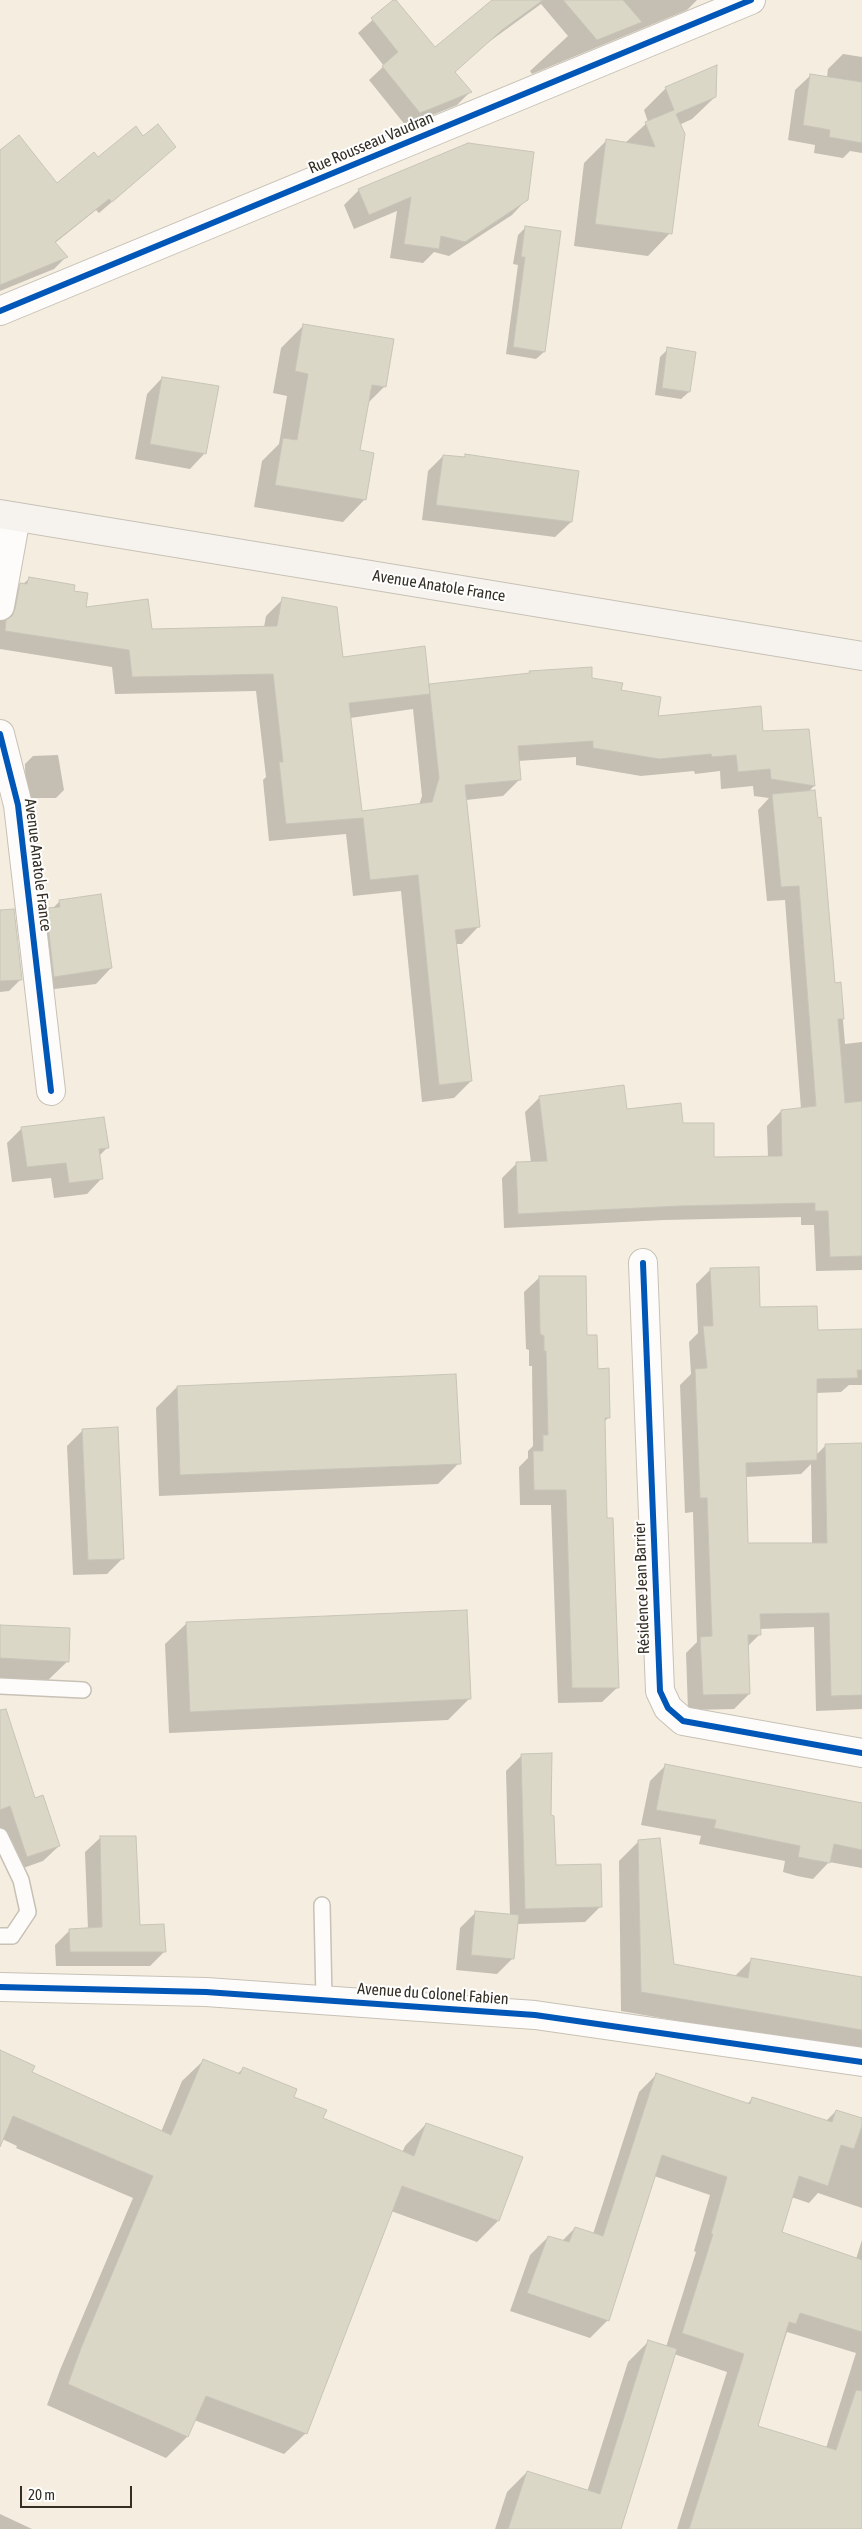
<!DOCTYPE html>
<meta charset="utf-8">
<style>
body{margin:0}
#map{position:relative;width:862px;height:2529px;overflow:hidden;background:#f5eee0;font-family:"Asap Condensed",sans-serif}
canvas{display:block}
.scale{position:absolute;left:20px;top:2486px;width:112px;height:22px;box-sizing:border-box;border:2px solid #342f25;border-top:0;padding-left:6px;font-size:15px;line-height:18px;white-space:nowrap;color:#342f25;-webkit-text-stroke:4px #fff;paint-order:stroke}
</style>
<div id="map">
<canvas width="862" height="2529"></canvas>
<div class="scale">20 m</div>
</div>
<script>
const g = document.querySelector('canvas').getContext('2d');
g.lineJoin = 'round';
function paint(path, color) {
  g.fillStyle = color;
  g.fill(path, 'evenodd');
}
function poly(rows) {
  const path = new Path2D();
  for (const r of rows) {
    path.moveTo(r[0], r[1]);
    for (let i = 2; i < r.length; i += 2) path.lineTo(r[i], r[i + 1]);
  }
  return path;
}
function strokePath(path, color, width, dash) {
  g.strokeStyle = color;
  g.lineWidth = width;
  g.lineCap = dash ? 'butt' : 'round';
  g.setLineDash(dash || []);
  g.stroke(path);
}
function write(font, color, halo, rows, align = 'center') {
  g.font = font + ' "Asap Condensed",sans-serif';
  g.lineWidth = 4;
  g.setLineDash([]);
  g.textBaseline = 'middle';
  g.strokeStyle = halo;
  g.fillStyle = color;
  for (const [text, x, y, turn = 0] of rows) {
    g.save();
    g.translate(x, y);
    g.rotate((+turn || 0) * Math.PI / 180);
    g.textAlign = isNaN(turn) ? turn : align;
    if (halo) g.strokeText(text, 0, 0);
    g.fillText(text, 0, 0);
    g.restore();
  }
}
const shadow = poly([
 [395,0,435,49,494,0,697,0,687,10,532,74,530,71,568,36,541,4,486,44,454,72,470,92,457,105,406,126,369,80,384,66,358,33],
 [843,54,862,57,862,153,850,151,843,158,814,153,815,145,788,140,795,90,811,75,827,77,828,69],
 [666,88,715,97,692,119,679,125,670,233,648,256,574,246,584,163,607,140,625,143,648,122,644,110],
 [0,151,57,185,98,159,162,159,99,213,96,210,55,243,66,257,54,269,0,291],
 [359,190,527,199,512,215,449,256,434,252,423,263,390,258,397,211,354,229,344,205],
 [525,228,544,352,536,359,506,354,518,265,513,264,518,235],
 [303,326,385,386,367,404,359,451,365,499,343,522,254,507,262,461,279,444,287,396,273,393,281,348],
 [668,349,689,392,681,399,655,395,660,357],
 [162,378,205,453,190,469,135,459,147,394],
 [466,455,571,522,555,537,422,520,428,471,443,456,463,458],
 [30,578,72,592,84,608,151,630,264,627,266,616,283,599,342,658,428,687,528,674,530,672,591,680,620,691,656,717,762,733,808,730,814,786,808,792,834,984,840,984,845,1044,862,1042,862,1270,816,1271,814,1225,801,1225,801,1217,664,1220,504,1228,502,1178,517,1163,531,1163,525,1112,540,1097,626,1110,682,1124,713,1159,768,1157,767,1126,781,1111,801,1109,785,900,767,901,758,810,769,798,754,796,753,786,721,789,720,771,695,774,694,771,641,776,576,765,576,757,518,761,520,779,503,796,466,800,479,926,462,944,455,944,471,1081,454,1098,422,1102,401,891,353,896,346,834,269,841,263,780,266,777,256,691,115,694,112,667,0,649,0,615,3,601],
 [413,709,422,796,419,805,361,812,350,718],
 [58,755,64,790,56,798,26,798,25,764,33,756],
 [100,896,111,968,96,984,38,991,31,925,46,909,52,909,59,902],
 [0,911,21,979,9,991,0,992],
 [22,1128,108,1147,99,1156,102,1178,87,1194,54,1198,51,1178,12,1182,7,1143],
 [711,1269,759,1308,816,1331,862,1330,862,1385,849,1385,841,1392,816,1393,816,1455,826,1445,862,1444,862,1709,816,1711,814,1627,759,1629,760,1634,747,1647,749,1694,734,1709,688,1710,686,1653,697,1642,693,1512,685,1513,680,1385,691,1374,689,1342,698,1333,696,1284],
 [811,1464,812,1544,747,1544,745,1477,801,1474],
 [540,1277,585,1336,609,1417,604,1422,605,1520,618,1687,602,1702,558,1703,551,1505,520,1505,519,1467,528,1458,528,1451,533,1446,532,1366,529,1366,529,1350,526,1349,524,1292],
 [177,1387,459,1463,438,1484,159,1496,156,1408],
 [83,1430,123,1558,107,1574,73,1575,67,1446],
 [187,1623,469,1699,448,1720,169,1733,165,1644],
 [0,1626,68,1661,45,1683,0,1681],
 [0,1754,34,1799,59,1846,43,1861,12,1872,0,1836],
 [522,1755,550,1815,555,1866,601,1906,585,1922,517,1924,513,1958,497,1974,456,1970,460,1928,476,1912,510,1916,506,1771],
 [666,1765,862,1803,862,1868,829,1862,813,1879,797,1876,783,1872,785,1861,699,1844,701,1836,641,1825,650,1781],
 [100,1838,139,1926,165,1951,150,1966,56,1966,55,1945,70,1930,88,1929,85,1852],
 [639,1841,673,1965,735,1976,752,1959,862,1979,862,2053,621,2011,619,1861],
 [0,2051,31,2073,161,2132,182,2081,204,2060,237,2074,244,2068,293,2098,322,2119,402,2153,405,2146,426,2124,498,2221,477,2242,391,2211,306,2433,284,2454,194,2420,187,2437,166,2458,47,2405,60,2370,133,2198,16,2148,17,2146,0,2138],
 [657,2074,747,2104,752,2099,826,2121,836,2111,862,2119,862,2208,818,2193,809,2203,791,2197,780,2232,856,2259,862,2240,862,2520,859,2529,677,2529,727,2372,674,2354,620,2529,495,2529,507,2492,527,2472,587,2492,628,2362,648,2342,666,2347,696,2252,694,2251,710,2195,654,2176,608,2320,590,2338,510,2311,530,2255,548,2237,562,2241,575,2228,593,2234,639,2092],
 [787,2332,856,2353,826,2448,756,2427],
 [0,2514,32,2529,0,2529]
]);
const building = poly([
 [393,0,396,0,435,47,492,0,543,0,502,30,455,72,472,92,420,113,382,66,398,52,371,18,393,0],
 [563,0,623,0,642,22,597,40,563,0],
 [717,65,716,97,676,114,685,134,672,234,595,224,606,139,655,147,645,122,674,110,665,87,717,65],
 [810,74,862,82,862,143,829,137,830,130,803,125,810,74],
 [158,124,176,147,112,202,109,199,55,242,68,257,0,285,0,150,19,135,57,183,94,152,98,157,136,126,143,136,158,124],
 [468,143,534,152,528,200,465,242,441,236,439,249,404,244,411,197,369,215,358,189,468,143],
 [525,226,561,231,545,352,513,347,525,257,521,257,525,226],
 [303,324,394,339,386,387,372,385,360,450,374,453,366,500,275,485,283,438,297,440,308,374,295,371,303,324],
 [667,347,696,352,690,392,662,388,667,347],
 [162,377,219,386,206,454,150,444,162,377],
 [465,454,579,471,572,522,436,505,443,455,465,457,465,454],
 [29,577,75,585,74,591,88,593,86,607,148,599,152,629,277,626,282,597,337,607,343,657,425,646,430,694,349,703,362,811,432,802,439,778,429,684,530,673,529,671,592,667,592,678,623,683,621,690,661,697,658,716,761,706,763,731,809,729,815,786,771,779,770,769,738,772,736,755,712,757,711,754,659,759,593,748,593,741,518,746,521,780,465,785,480,927,455,930,472,1081,439,1085,418,875,370,880,363,818,286,824,279,762,283,762,273,674,132,677,129,650,5,631,6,620,12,616,15,609,20,583,27,584,29,577],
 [815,790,818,818,821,817,835,983,841,982,844,1019,838,1019,845,1103,862,1101,862,1256,830,1257,828,1211,815,1211,815,1203,680,1206,518,1214,516,1162,547,1161,539,1096,624,1085,627,1109,681,1103,683,1123,714,1123,714,1157,782,1156,781,1110,816,1106,799,886,781,887,772,794,815,790],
 [101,894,112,968,54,977,46,908,60,907,59,900,101,894],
 [14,909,22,980,0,981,0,910,14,909],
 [104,1117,109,1148,99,1149,103,1179,69,1183,66,1163,27,1167,21,1127,104,1117],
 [759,1267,760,1307,817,1306,818,1330,862,1329,862,1370,857,1370,858,1378,817,1379,817,1460,746,1463,748,1543,827,1543,825,1444,862,1443,862,1695,831,1696,829,1613,760,1614,761,1635,748,1635,750,1694,703,1695,700,1637,712,1636,707,1498,700,1498,695,1369,707,1368,703,1326,713,1326,710,1268,759,1267],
 [539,1276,586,1276,587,1335,597,1335,598,1369,609,1368,610,1418,605,1418,607,1518,613,1518,619,1688,572,1688,566,1490,534,1490,533,1451,543,1451,543,1435,548,1435,546,1351,544,1351,544,1336,540,1334,539,1276],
 [456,1374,461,1464,180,1475,177,1386,456,1374],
 [118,1427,124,1559,88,1560,82,1429,118,1427],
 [467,1610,471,1699,190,1712,186,1622,467,1610],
 [0,1625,70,1628,69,1662,0,1658,0,1625],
 [6,1709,35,1798,43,1795,60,1846,27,1857,10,1806,0,1810,0,1710,6,1709],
 [552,1753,551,1815,554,1816,556,1865,601,1864,602,1907,525,1909,521,1754,552,1753],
 [665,1764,862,1803,862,1850,834,1844,830,1863,813,1860,798,1857,800,1846,714,1828,716,1820,656,1810,665,1764],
 [100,1836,136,1836,140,1925,164,1924,166,1952,70,1952,69,1929,102,1927,100,1836],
 [660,1838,674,1964,748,1978,751,1958,862,1977,862,2030,641,1992,638,1840,660,1838],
 [475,1911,519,1915,514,1959,471,1955,475,1911],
 [0,2050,35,2066,32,2072,171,2135,203,2059,240,2074,243,2067,297,2089,294,2097,327,2110,323,2118,414,2156,426,2123,523,2157,499,2221,402,2186,307,2434,206,2396,188,2437,68,2384,81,2348,153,2176,13,2116,0,2147,0,2050],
 [656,2073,750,2104,752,2097,832,2122,836,2110,862,2118,862,2126,854,2149,841,2145,828,2186,799,2176,782,2232,862,2260,862,2332,800,2313,796,2324,789,2322,758,2426,836,2450,856,2390,862,2391,862,2529,689,2529,744,2354,682,2333,713,2234,711,2234,727,2177,662,2155,609,2321,527,2293,548,2236,569,2242,575,2227,603,2236,656,2073],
 [648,2340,677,2349,621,2529,508,2529,527,2471,600,2494,648,2340]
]);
const lane = poly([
 [0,1686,83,1690],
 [0,1836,21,1880,28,1912,12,1936,0,1936],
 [322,1905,324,2000]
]);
const street = poly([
 [0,311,751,0],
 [0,606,16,517],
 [0,734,18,805,51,1091],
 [643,1263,660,1691,668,1708,683,1721,862,1753],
 [0,1987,206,1992,535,2015,862,2062]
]);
const secondary = poly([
 [0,514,862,656]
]);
const cycleway = poly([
 [0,311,751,0],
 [0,734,18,805,51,1091],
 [643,1263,660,1691,668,1708,683,1721,862,1753],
 [0,1987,206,1992,535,2015,862,2062]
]);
const streetNames = [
 ["Rue Rousseau Vaudran",371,143,-23],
 ["Avenue Anatole France",439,586,9],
 ["Avenue Anatole France",38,865,83],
 ["Résidence Jean Barrier",642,1588,-92],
 ["Avenue du Colonel Fabien",433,1994,4]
];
paint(shadow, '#0003');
paint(building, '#dbd7c6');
strokePath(building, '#c7c4b8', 1);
strokePath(lane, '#c7c1b6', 18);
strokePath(street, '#c7c1b6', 30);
strokePath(secondary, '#c7c1b6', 30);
strokePath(lane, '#fefcfa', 15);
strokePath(street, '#fefcfa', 28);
strokePath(secondary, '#f6f2ee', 28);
strokePath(cycleway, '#0057b8', 6);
write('16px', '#342f25', '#fff', streetNames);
</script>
